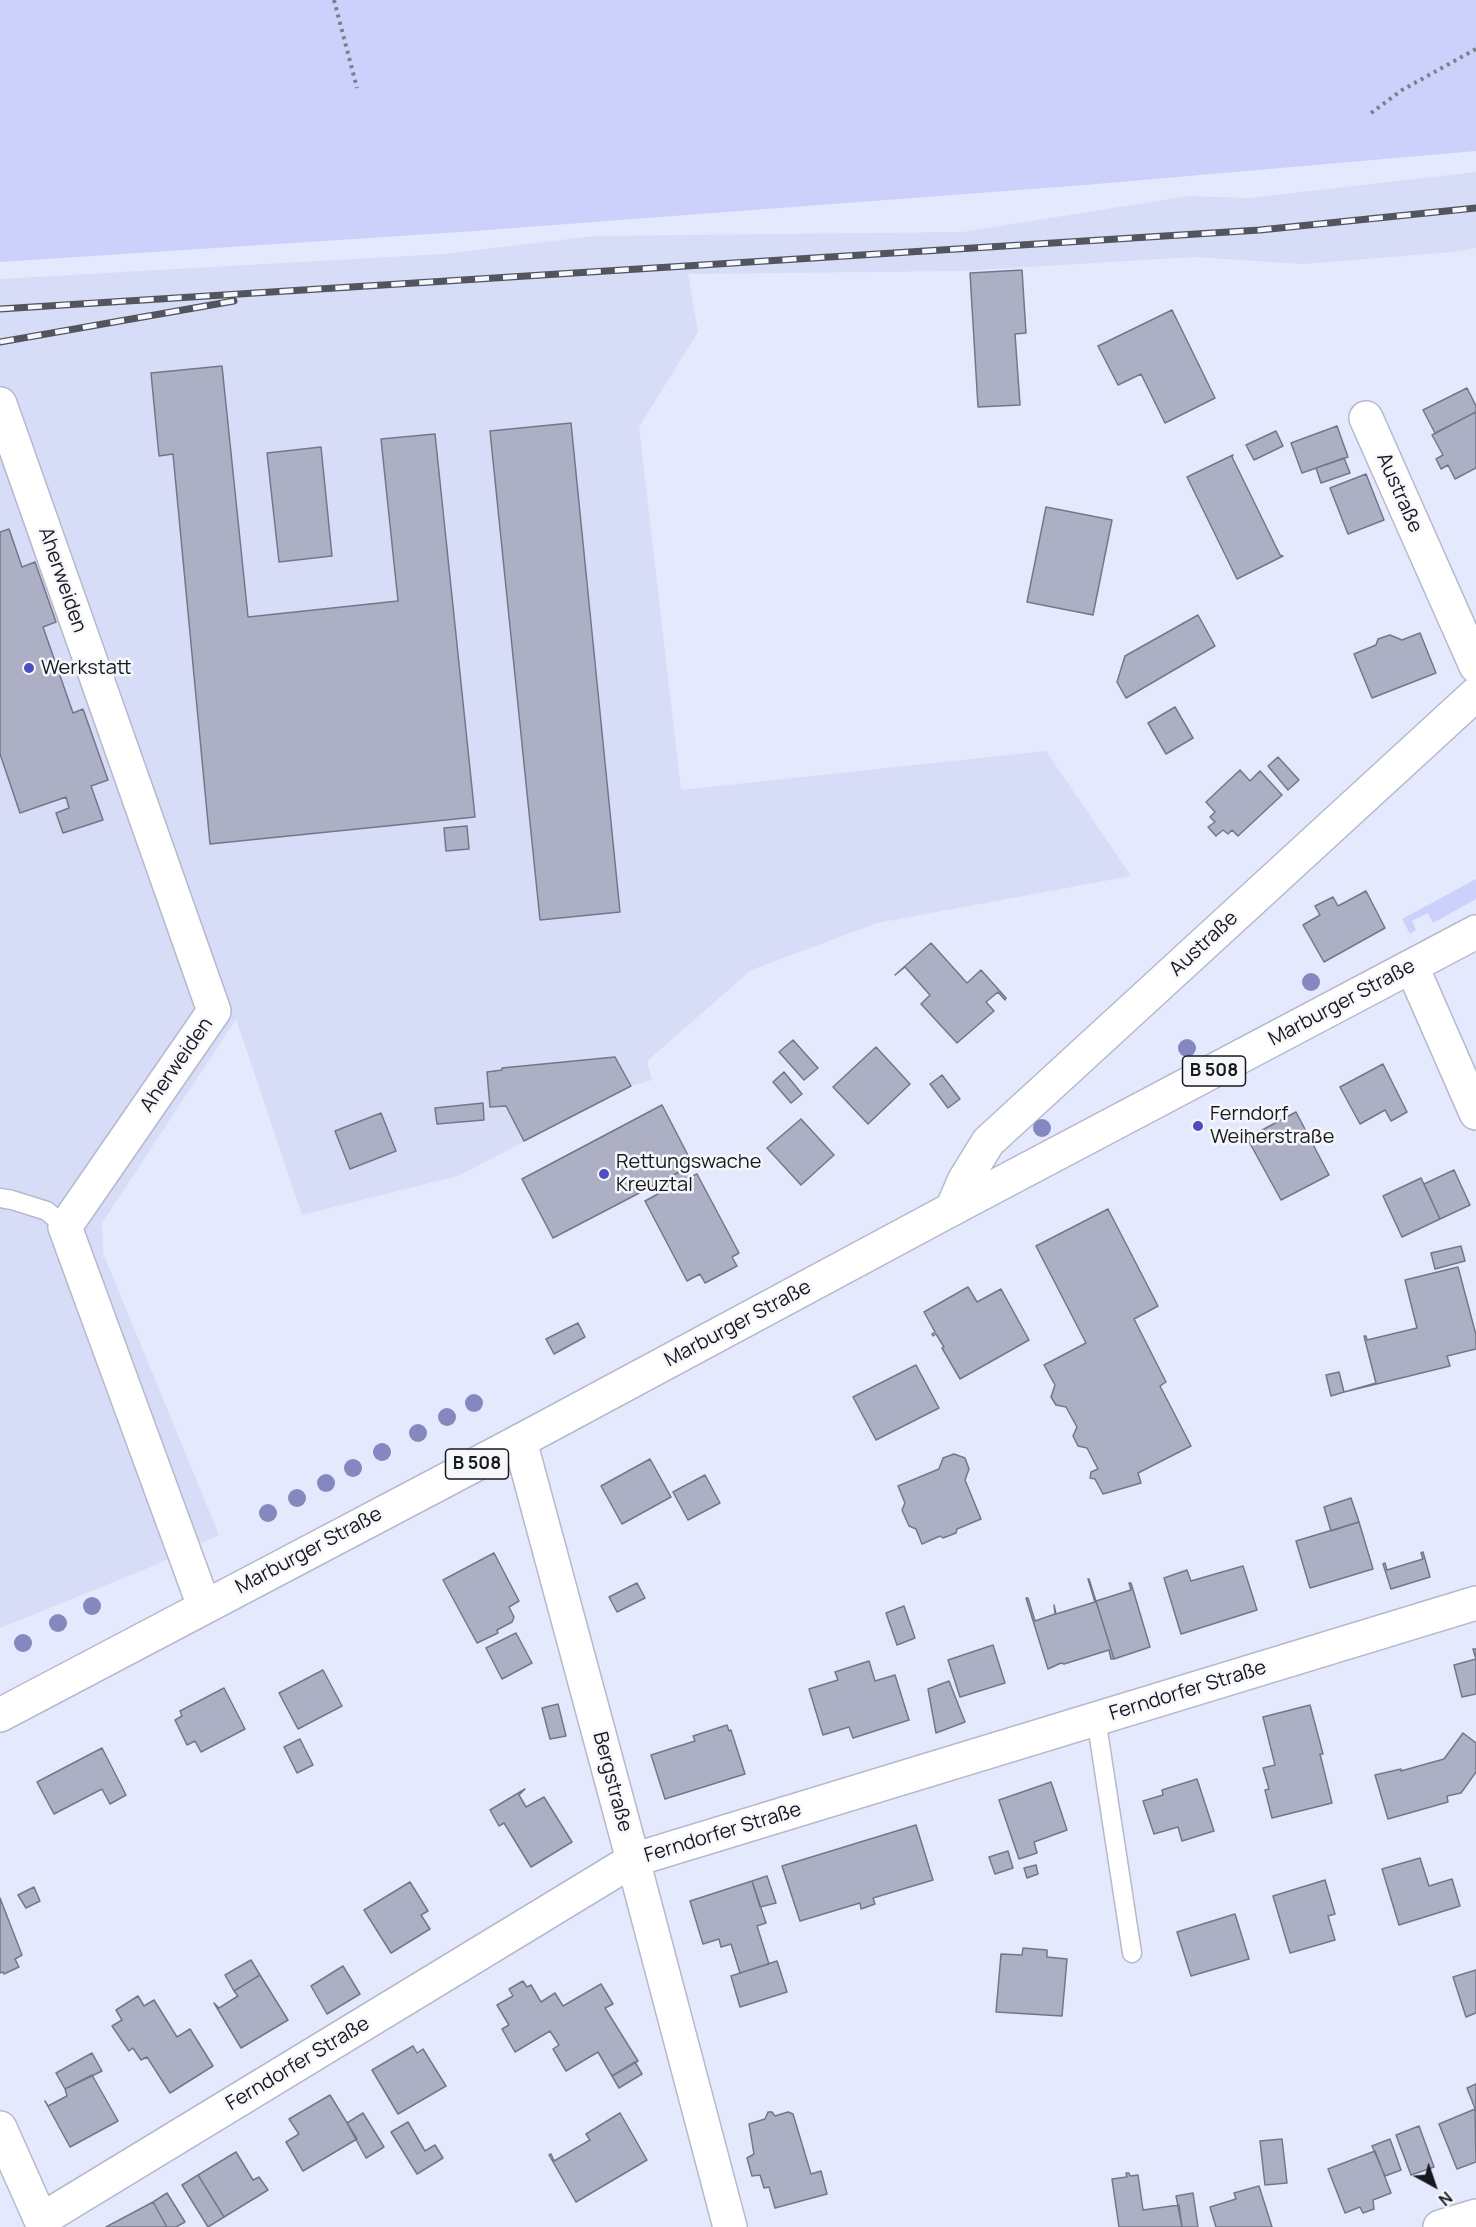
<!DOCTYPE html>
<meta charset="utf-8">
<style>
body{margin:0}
#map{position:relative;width:1476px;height:2227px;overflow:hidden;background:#e5e9fd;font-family:Manrope,sans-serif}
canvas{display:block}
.north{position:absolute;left:1404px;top:2155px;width:60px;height:60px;-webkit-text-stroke:4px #f6f7fb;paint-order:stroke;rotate:140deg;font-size:16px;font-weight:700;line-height:24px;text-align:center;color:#181920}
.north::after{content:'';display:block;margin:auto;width:21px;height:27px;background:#181920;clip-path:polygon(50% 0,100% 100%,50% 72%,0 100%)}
</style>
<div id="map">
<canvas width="1476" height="2227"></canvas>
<div class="north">N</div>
</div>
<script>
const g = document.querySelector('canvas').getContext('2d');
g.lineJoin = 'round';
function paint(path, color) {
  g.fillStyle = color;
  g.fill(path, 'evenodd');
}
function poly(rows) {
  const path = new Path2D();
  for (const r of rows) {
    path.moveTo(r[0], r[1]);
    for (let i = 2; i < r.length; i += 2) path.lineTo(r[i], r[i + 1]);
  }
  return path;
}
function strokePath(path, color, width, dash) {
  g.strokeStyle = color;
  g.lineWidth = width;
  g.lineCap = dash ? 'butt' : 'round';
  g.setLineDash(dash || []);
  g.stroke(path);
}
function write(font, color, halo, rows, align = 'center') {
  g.font = font + ' Manrope,sans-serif';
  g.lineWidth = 5;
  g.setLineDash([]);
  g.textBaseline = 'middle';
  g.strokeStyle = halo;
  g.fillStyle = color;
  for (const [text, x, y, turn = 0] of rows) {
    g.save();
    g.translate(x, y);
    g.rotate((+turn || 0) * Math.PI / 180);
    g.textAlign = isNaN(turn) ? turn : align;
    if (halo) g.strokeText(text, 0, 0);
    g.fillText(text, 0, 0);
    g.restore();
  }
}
const built = poly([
 [1476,172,1476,248,1453,252,1303,264,1193,257,962,271,688,274,698,332,639,427,681,790,1046,751,1131,876,877,923,751,970,647,1061,652,1080,631,1086,458,1176,302,1215,236,1019,102,1223,103,1253,219,1535,153,1566,0,1628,0,279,443,254,595,236,962,232,1189,196,1249,198]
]);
const green = poly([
 [0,0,1476,0,1476,151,1085,185,461,232,0,262],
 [1476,879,1476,899,1433,923,1428,913,1412,921,1416,930,1410,934,1402,919]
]);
const building = poly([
 [1022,270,1026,333,1015,334,1020,405,978,407,970,273,1022,270],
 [1172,310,1215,398,1165,423,1141,374,1118,385,1098,346,1172,310],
 [222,366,248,617,398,601,381,439,435,434,475,817,210,844,173,454,159,456,151,373,222,366],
 [1467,388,1476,406,1476,412,1435,433,1423,410,1467,388],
 [1476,412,1476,468,1455,479,1448,465,1441,469,1436,459,1443,455,1432,435,1476,412],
 [571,423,620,912,540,920,490,431,571,423],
 [1337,426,1348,457,1302,473,1291,443,1337,426],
 [1276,431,1283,446,1254,460,1246,445,1276,431],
 [321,447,332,556,279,562,267,453,321,447],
 [1233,455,1232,457,1280,555,1283,556,1237,579,1187,477,1233,455],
 [1344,458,1350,473,1321,483,1316,468,1344,458],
 [1366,474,1384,520,1348,534,1330,488,1366,474],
 [1046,507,1112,520,1093,615,1027,602,1046,507],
 [9,529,22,567,35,562,56,622,43,627,73,713,83,709,108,780,91,786,103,820,63,833,56,813,69,808,66,797,20,813,0,754,0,532,9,529],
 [1198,615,1215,646,1126,698,1117,682,1125,656,1198,615],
 [1420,633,1436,673,1372,698,1354,654,1376,645,1378,639,1390,635,1402,640,1420,633],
 [1175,707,1193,738,1166,754,1148,723,1175,707],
 [1278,757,1299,780,1288,790,1268,766,1278,757],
 [1240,770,1250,781,1260,771,1282,795,1238,836,1232,830,1228,834,1223,830,1216,836,1208,827,1215,822,1210,817,1215,812,1206,802,1240,770],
 [467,826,469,849,446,851,444,828,467,826],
 [1366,891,1385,928,1324,962,1303,925,1320,915,1315,906,1333,897,1338,906,1366,891],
 [931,943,967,983,981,970,1006,998,1005,1000,998,992,986,1002,994,1011,957,1043,921,1004,930,995,905,967,895,975,931,943],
 [793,1040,818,1068,804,1080,779,1052,793,1040],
 [876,1047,910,1084,868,1124,833,1087,876,1047],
 [615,1057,631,1086,524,1141,506,1106,490,1107,487,1072,502,1070,502,1068,615,1057],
 [1383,1064,1407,1112,1391,1121,1385,1110,1360,1124,1340,1087,1383,1064],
 [784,1072,802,1094,791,1103,773,1082,784,1072],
 [942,1075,960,1099,948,1108,930,1084,942,1075],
 [483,1103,484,1120,437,1124,435,1108,483,1103],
 [662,1105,693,1165,553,1238,522,1179,662,1105],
 [1296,1112,1329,1175,1281,1200,1247,1138,1296,1112],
 [381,1113,396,1151,350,1169,335,1131,381,1113],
 [801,1119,834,1155,801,1185,767,1148,801,1119],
 [685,1169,690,1177,697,1174,739,1253,732,1257,737,1266,705,1283,700,1274,687,1281,645,1201,658,1194,654,1185,685,1169],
 [1454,1170,1470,1205,1440,1219,1424,1184,1454,1170],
 [1421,1178,1440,1219,1402,1237,1383,1196,1421,1178],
 [1108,1209,1158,1306,1134,1319,1166,1382,1160,1386,1191,1446,1138,1473,1141,1483,1103,1494,1095,1479,1090,1478,1091,1472,1098,1469,1087,1448,1078,1446,1073,1436,1077,1427,1066,1407,1056,1405,1051,1397,1055,1385,1044,1365,1086,1343,1036,1246,1108,1209],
 [1461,1246,1465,1261,1435,1269,1431,1253,1461,1246],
 [1458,1267,1476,1335,1476,1349,1447,1356,1450,1366,1344,1392,1376,1383,1364,1336,1366,1336,1367,1340,1417,1328,1405,1280,1458,1267],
 [968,1287,977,1302,1001,1289,1029,1340,960,1379,942,1348,944,1347,936,1334,933,1336,932,1334,935,1332,924,1312,968,1287],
 [578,1323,585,1337,554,1354,546,1339,578,1323],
 [916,1365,939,1408,876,1440,853,1397,916,1365],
 [1339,1372,1344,1392,1331,1396,1326,1375,1339,1372],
 [954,1454,965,1458,969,1469,965,1480,981,1519,957,1529,956,1533,943,1538,940,1536,922,1544,916,1529,909,1526,902,1510,905,1503,898,1486,939,1469,943,1458,954,1454],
 [650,1459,671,1497,622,1524,601,1486,650,1459],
 [705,1475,720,1503,688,1520,673,1492,705,1475],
 [1351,1498,1359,1522,1331,1531,1324,1507,1351,1498],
 [1359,1522,1373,1569,1310,1588,1296,1541,1359,1522],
 [1423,1552,1430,1577,1391,1589,1383,1564,1385,1563,1387,1570,1423,1559,1421,1553,1423,1552],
 [494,1553,519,1601,509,1607,514,1617,512,1622,497,1630,498,1633,477,1643,443,1580,494,1553],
 [1243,1566,1257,1610,1181,1634,1164,1578,1187,1570,1191,1581,1243,1566],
 [1088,1579,1089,1579,1114,1659,1111,1659,1109,1650,1064,1664,1061,1663,1048,1669,1026,1598,1028,1598,1035,1621,1055,1614,1054,1605,1056,1614,1095,1602,1088,1579],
 [637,1583,645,1598,617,1612,609,1597,637,1583],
 [1129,1583,1131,1583,1150,1647,1114,1659,1096,1601,1131,1590,1129,1583],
 [904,1606,915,1638,897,1645,886,1613,904,1606],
 [516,1633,532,1663,502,1679,486,1648,516,1633],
 [993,1645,1005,1683,960,1697,948,1660,993,1645],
 [1473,1649,1476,1649,1476,1694,1462,1697,1454,1665,1476,1659,1473,1649],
 [869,1661,875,1681,895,1675,909,1720,853,1738,849,1727,823,1735,809,1689,838,1680,835,1672,869,1661],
 [323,1670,342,1706,298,1729,279,1693,323,1670],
 [949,1681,965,1722,936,1733,928,1689,949,1681],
 [224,1688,245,1729,201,1752,195,1741,187,1745,175,1720,182,1716,180,1711,224,1688],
 [558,1704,566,1736,550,1739,542,1708,558,1704],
 [1310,1705,1323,1754,1320,1754,1332,1803,1272,1818,1265,1790,1269,1789,1263,1768,1275,1765,1263,1717,1310,1705],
 [727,1725,729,1731,731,1730,745,1774,665,1799,651,1755,695,1741,693,1736,727,1725],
 [1463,1733,1476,1743,1476,1772,1461,1793,1447,1796,1448,1802,1388,1819,1375,1775,1401,1769,1401,1771,1444,1759,1463,1733],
 [300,1739,313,1765,297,1773,284,1747,300,1739],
 [102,1748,126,1795,110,1804,102,1789,54,1814,37,1782,102,1748],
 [1197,1779,1214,1831,1182,1841,1178,1827,1154,1834,1143,1801,1163,1795,1162,1790,1197,1779],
 [1051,1782,1067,1830,1034,1842,1037,1853,1019,1859,999,1800,1051,1782],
 [525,1789,519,1795,526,1807,544,1797,572,1842,531,1867,504,1823,499,1826,490,1810,525,1789],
 [916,1825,933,1880,873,1898,875,1904,861,1909,860,1903,800,1921,782,1866,916,1825],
 [1008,1851,1013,1868,995,1874,989,1857,1008,1851],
 [1420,1858,1429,1886,1452,1879,1460,1906,1399,1925,1382,1869,1420,1858],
 [1036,1865,1038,1874,1027,1878,1024,1868,1036,1865],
 [767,1876,776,1903,760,1907,752,1881,767,1876],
 [1325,1880,1335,1914,1328,1916,1335,1940,1290,1953,1273,1896,1325,1880],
 [752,1881,766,1923,757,1926,769,1964,740,1973,731,1944,721,1947,719,1939,703,1944,690,1901,752,1881],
 [410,1882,428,1911,421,1915,430,1929,391,1953,364,1910,410,1882],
 [34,1887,40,1901,26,1908,18,1895,34,1887],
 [0,1898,22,1955,15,1959,19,1967,4,1974,3,1972,0,1973,0,1898],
 [1235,1914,1249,1959,1191,1976,1177,1932,1235,1914],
 [1023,1948,1047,1950,1047,1957,1067,1959,1062,2016,996,2012,1001,1954,1022,1955,1023,1948],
 [251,1960,260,1975,234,1991,225,1975,251,1960],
 [777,1961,787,1992,740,2007,731,1976,777,1961],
 [343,1966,360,1994,327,2014,311,1986,343,1966],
 [1476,1970,1476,2013,1466,2017,1453,1977,1476,1970],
 [260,1975,288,2020,241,2048,214,2003,219,2008,238,1996,234,1991,260,1975],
 [523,1981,527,1987,531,1985,541,2002,555,1993,563,2006,601,1984,613,2004,605,2008,638,2061,612,2076,598,2052,566,2071,553,2049,559,2045,550,2031,515,2052,502,2029,509,2025,497,2005,513,1996,509,1989,523,1981],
 [138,1996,144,2006,154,2000,177,2037,190,2029,213,2066,170,2093,147,2057,141,2060,133,2048,129,2051,112,2026,122,2020,116,2010,138,1996],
 [413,2046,417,2053,423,2049,446,2086,398,2114,372,2070,413,2046],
 [92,2053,102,2071,65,2089,56,2073,92,2053],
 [635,2062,642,2074,619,2088,612,2076,635,2062],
 [92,2075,118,2121,70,2147,45,2101,48,2106,67,2096,65,2089,92,2075],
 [1476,2084,1476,2111,1467,2088,1476,2084],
 [330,2095,357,2139,303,2171,286,2142,299,2134,289,2119,330,2095],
 [1475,2109,1476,2162,1457,2169,1439,2124,1475,2109],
 [768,2112,772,2112,775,2116,788,2112,793,2114,811,2174,821,2171,827,2194,775,2208,769,2187,764,2188,760,2175,752,2176,747,2158,754,2154,749,2124,765,2119,768,2112],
 [363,2113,384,2147,366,2158,347,2123,363,2113],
 [620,2113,647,2160,576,2202,549,2155,551,2154,554,2161,590,2140,586,2134,620,2113],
 [408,2122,425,2151,435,2145,443,2158,417,2174,391,2132,408,2122],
 [1419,2126,1434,2167,1411,2175,1396,2135,1419,2126],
 [1282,2139,1287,2183,1265,2185,1260,2141,1282,2139],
 [1390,2139,1401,2170,1385,2176,1372,2146,1390,2139],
 [1375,2151,1391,2193,1373,2200,1374,2209,1363,2213,1360,2207,1345,2213,1328,2169,1375,2151],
 [236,2152,253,2180,259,2177,268,2190,224,2217,198,2175,236,2152],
 [1126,2173,1129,2173,1130,2176,1138,2175,1143,2210,1179,2205,1182,2227,1119,2227,1112,2179,1127,2177,1126,2173],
 [198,2175,224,2217,208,2227,182,2185,198,2175],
 [1259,2186,1272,2227,1216,2227,1210,2207,1236,2199,1234,2193,1259,2186],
 [167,2193,185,2222,176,2227,167,2227,153,2202,167,2193],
 [1193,2193,1198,2227,1182,2227,1176,2196,1193,2193],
 [153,2202,167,2227,106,2227,153,2202]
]);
const path = poly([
 [334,0,357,88],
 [1371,113,1402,90,1476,49]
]);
const service = poly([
 [0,1198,12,1200,47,1211,65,1227],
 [1096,1718,1132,1953]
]);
const minor = poly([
 [0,404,214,1011,65,1227,204,1606],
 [1366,418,1476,666],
 [1412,967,1476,1113],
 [952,1209,964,1181,988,1142,1476,694],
 [520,1441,633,1860,730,2227],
 [0,2128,44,2227],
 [41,2220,633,1860,1476,1603],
 [1440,2227,1476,2216]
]);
const primary = poly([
 [0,1715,520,1441,952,1209,1476,932]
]);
const rail = poly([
 [0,309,1260,230,1476,208],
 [0,342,234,301]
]);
const trees = [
 [1311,982],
 [1187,1048],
 [1042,1128],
 [474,1403],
 [447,1417],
 [418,1433],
 [382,1452],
 [353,1468],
 [326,1483],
 [297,1498],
 [268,1513],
 [92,1606],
 [58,1623],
 [23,1643]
];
const markers = [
 [29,668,6,"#4e4cc3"],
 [1198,1126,6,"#4e4cc3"],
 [604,1174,6,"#4e4cc3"]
];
const shields = [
 [1214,1071,63],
 [477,1464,63]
];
const shieldNames = [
 ["B 508",1214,1071],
 ["B 508",477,1464]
];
const streetNames = [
 ["Austraße",1399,493,66],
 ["Aherweiden",62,580,71],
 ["Austraße",1204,944,-43],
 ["Marburger Straße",1342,1003,-28],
 ["Aherweiden",177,1065,-55],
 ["Marburger Straße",738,1324,-28],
 ["Marburger Straße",309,1551,-28],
 ["Ferndorfer Straße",1188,1691,-17],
 ["Bergstraße",612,1782,75],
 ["Ferndorfer Straße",723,1833,-17],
 ["Ferndorfer Straße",298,2064,-31]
];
const poiNames = [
 ["Werkstatt",41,668],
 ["Ferndorf",1210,1114],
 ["Weiherstraße",1210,1137],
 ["Rettungswache",616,1162],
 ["Kreuztal",616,1185]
];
paint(built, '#d7dcf7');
paint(green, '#cbd1fa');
paint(building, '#adb0c4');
strokePath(building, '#747789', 1.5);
strokePath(service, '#b6b9cc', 21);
strokePath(minor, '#b6b9cc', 36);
strokePath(primary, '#b6b9cc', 36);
strokePath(path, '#7c7f8c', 4, [3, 4.5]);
strokePath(service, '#fff', 18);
strokePath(minor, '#fff', 33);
strokePath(primary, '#fff', 33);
strokePath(rail, '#52545f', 7);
strokePath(rail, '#f6f7fb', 4.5, [14]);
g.fillStyle = '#8587bf';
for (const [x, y] of trees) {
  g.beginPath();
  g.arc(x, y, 9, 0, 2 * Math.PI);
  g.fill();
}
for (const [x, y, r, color] of markers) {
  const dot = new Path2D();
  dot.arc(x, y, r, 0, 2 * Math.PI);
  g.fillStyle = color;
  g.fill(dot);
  strokePath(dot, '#f6f7fb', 2);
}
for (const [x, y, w] of shields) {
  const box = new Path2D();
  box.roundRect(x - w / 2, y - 15, w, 30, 4.5);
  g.fillStyle = '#f6f7fb';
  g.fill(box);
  strokePath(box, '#181920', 1.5);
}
write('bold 18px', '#181920', null, shieldNames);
write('20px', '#181920', '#f6f7fb', streetNames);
write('20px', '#181920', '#f6f7fb', poiNames, 'left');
</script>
